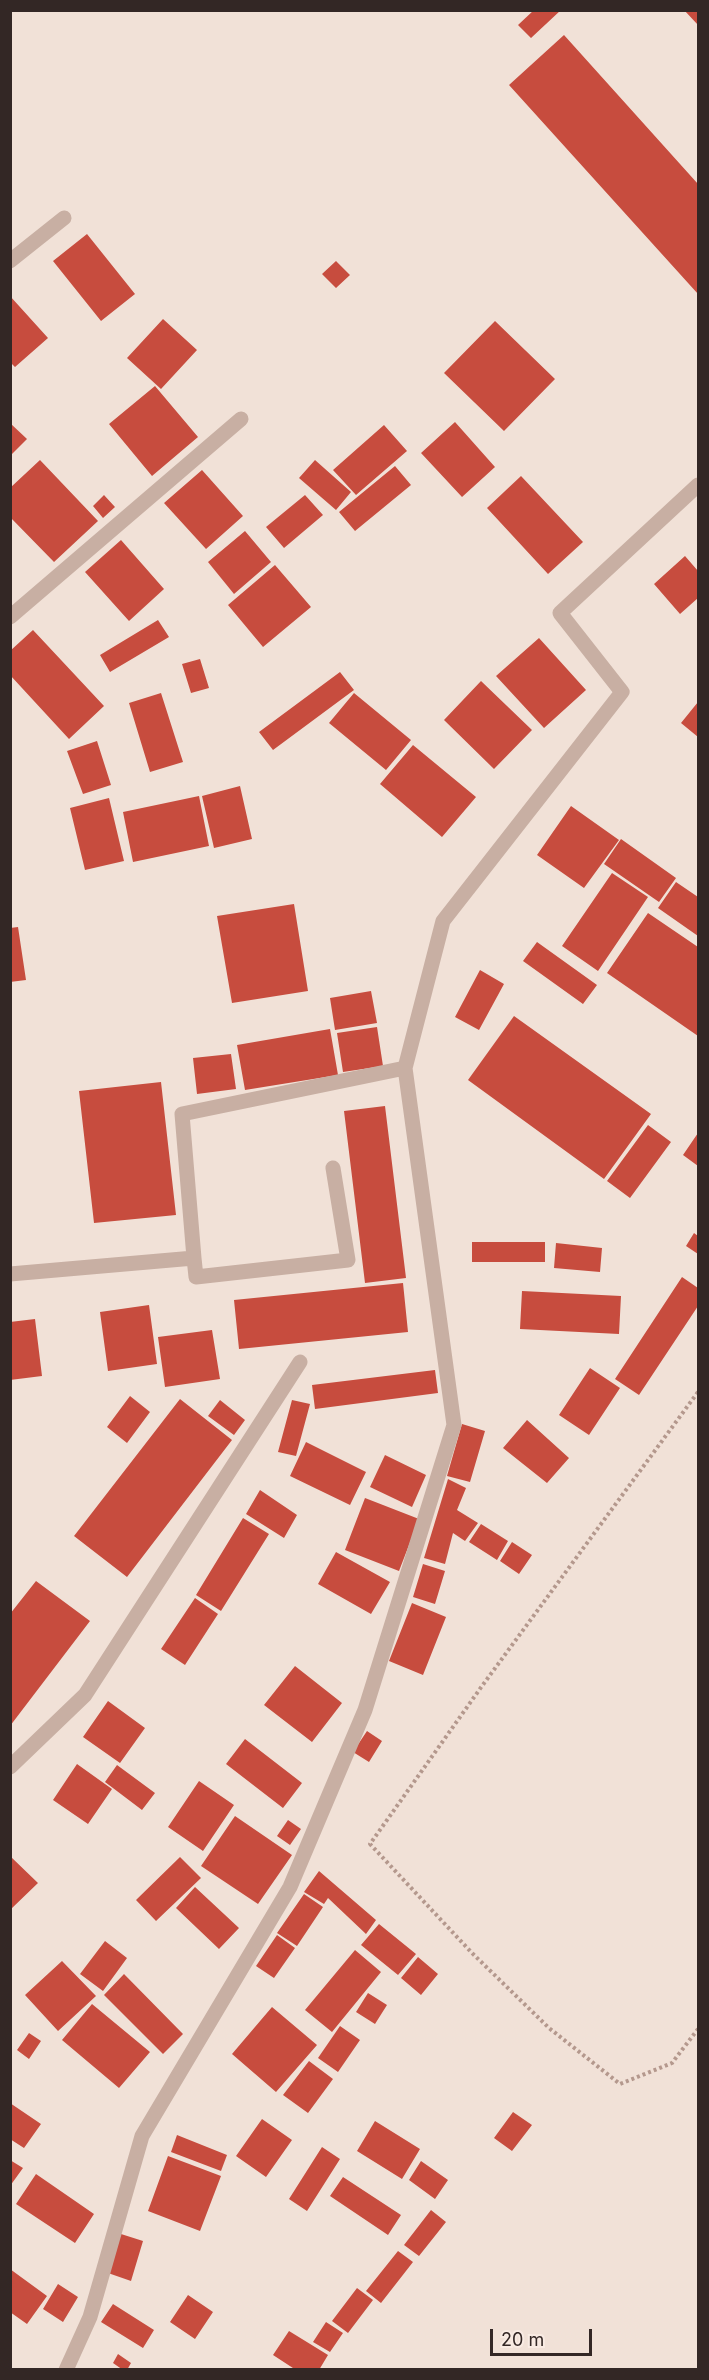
<!DOCTYPE html>
<style>
body{margin:0}
#map{position:relative;width:709px;height:2380px;overflow:hidden;background:#f1e1d7;font-family:Inter,sans-serif}
canvas{display:block}
.frame{position:absolute;inset:0;border:12px solid #332725;pointer-events:none}
.scale{position:absolute;left:490px;top:2329px;width:102px;height:27px;box-sizing:border-box;border:3px solid #332725;border-top:0;padding-left:8px;font-size:18px;line-height:21px;white-space:nowrap;color:#332725;-webkit-text-stroke:4px #f9ebe3;paint-order:stroke}
</style>
<div id="map">
<canvas width="709" height="2380"></canvas>
<div class="frame"></div>
<div class="scale">20 m</div>
</div>
<script>
const g = document.querySelector('canvas').getContext('2d');
g.lineJoin = 'round';
function paint(path, color) {
  g.fillStyle = color;
  g.fill(path, 'evenodd');
}
function poly(rows) {
  const path = new Path2D();
  for (const r of rows) {
    path.moveTo(r[0], r[1]);
    for (let i = 2; i < r.length; i += 2) path.lineTo(r[i], r[i + 1]);
  }
  return path;
}
function strokePath(path, color, width, dash) {
  g.strokeStyle = color;
  g.lineWidth = width;
  g.lineCap = dash ? 'butt' : 'round';
  g.setLineDash(dash || []);
  g.stroke(path);
}
const building = poly([
 [534,10,561,10,531,38,518,25],
 [684,10,698,10,698,25],
 [564,35,698,184,698,294,509,85],
 [87,234,135,294,101,321,53,261],
 [336,261,350,275,336,288,322,274],
 [10,296,48,338,15,367,10,362],
 [163,319,197,350,161,389,127,358],
 [495,321,555,379,504,431,444,373],
 [155,386,198,437,152,476,109,424],
 [455,422,495,467,462,497,421,453],
 [10,423,27,439,10,456],
 [384,425,407,451,356,495,333,470],
 [40,460,98,521,54,562,10,517,10,488],
 [315,460,351,492,336,510,299,478],
 [395,466,411,485,355,531,339,512],
 [202,470,243,516,206,549,164,503],
 [521,476,583,542,548,574,487,508],
 [104,495,115,507,103,518,93,506],
 [305,495,323,515,284,548,266,527],
 [245,531,271,562,234,594,208,562],
 [121,540,164,589,129,621,85,572],
 [685,556,698,571,698,598,680,614,654,584],
 [275,565,311,607,263,647,228,605],
 [158,620,169,637,110,672,100,655],
 [33,630,104,706,69,739,10,675,10,651],
 [539,638,586,690,544,728,496,676],
 [200,659,209,688,191,693,182,664],
 [340,672,354,690,273,750,259,732],
 [481,681,532,730,494,769,444,720],
 [161,693,183,762,150,772,129,703],
 [354,693,411,740,386,770,329,723],
 [698,702,698,737,681,723],
 [97,741,111,785,83,794,67,751],
 [413,745,476,797,442,837,380,784],
 [240,786,252,839,214,848,202,796],
 [199,796,209,846,133,862,123,812],
 [109,798,124,861,85,870,70,808],
 [571,806,619,840,584,888,537,855],
 [621,839,676,878,659,902,604,864],
 [612,873,648,897,598,971,562,946],
 [676,882,698,897,698,936,658,908],
 [294,904,308,991,232,1003,217,916],
 [648,913,698,947,698,1036,607,973],
 [18,927,26,980,10,982,10,928],
 [537,942,597,985,583,1004,523,961],
 [480,970,504,984,479,1030,455,1017],
 [371,991,377,1023,335,1030,330,998],
 [514,1016,651,1114,604,1179,468,1080],
 [377,1027,383,1066,343,1072,337,1033],
 [330,1029,338,1075,245,1090,237,1045],
 [231,1054,236,1089,197,1094,193,1058],
 [161,1082,176,1215,94,1223,79,1091],
 [385,1106,406,1278,365,1283,344,1111],
 [648,1125,671,1142,630,1198,607,1181],
 [698,1133,698,1166,683,1155],
 [694,1233,698,1236,698,1254,686,1246],
 [472,1242,545,1242,545,1262,472,1262],
 [556,1243,602,1248,600,1272,554,1268],
 [682,1277,698,1288,698,1306,639,1395,615,1379],
 [403,1283,408,1332,239,1349,234,1300],
 [522,1291,621,1296,619,1334,520,1329],
 [149,1305,157,1364,108,1371,100,1312],
 [35,1319,42,1376,10,1380,10,1322],
 [212,1330,220,1379,165,1387,158,1337],
 [590,1368,620,1388,589,1435,559,1415],
 [435,1370,438,1393,315,1409,312,1385],
 [130,1396,150,1412,127,1443,107,1427],
 [180,1399,232,1440,127,1577,74,1536],
 [220,1400,245,1420,234,1435,208,1416],
 [292,1400,310,1404,296,1456,278,1452],
 [527,1420,569,1458,547,1483,503,1448],
 [462,1424,485,1431,470,1482,447,1476],
 [306,1442,366,1472,350,1505,290,1476],
 [385,1455,426,1475,412,1507,370,1487],
 [448,1479,466,1488,457,1510,478,1523,465,1541,453,1533,445,1564,424,1558],
 [260,1490,297,1515,284,1538,246,1514],
 [365,1498,419,1519,399,1571,345,1550],
 [243,1518,269,1534,221,1611,196,1595],
 [481,1524,508,1541,497,1560,469,1542],
 [512,1542,532,1555,519,1574,500,1561],
 [336,1552,390,1582,371,1614,318,1584],
 [423,1564,445,1571,435,1604,413,1597],
 [36,1581,90,1621,10,1726,10,1614],
 [195,1598,218,1614,185,1665,161,1649],
 [412,1603,446,1617,423,1675,389,1661],
 [295,1666,342,1703,312,1742,264,1705],
 [108,1701,145,1728,120,1763,83,1737],
 [367,1731,382,1741,369,1762,353,1752],
 [245,1739,302,1783,283,1808,226,1764],
 [77,1764,112,1789,88,1824,53,1800],
 [117,1765,155,1793,142,1810,105,1782],
 [199,1781,234,1805,203,1851,168,1827],
 [235,1816,292,1855,258,1904,201,1866],
 [288,1820,301,1829,290,1845,277,1836],
 [10,1856,38,1883,10,1910],
 [180,1857,201,1878,156,1921,136,1900],
 [319,1871,376,1920,366,1934,328,1898,324,1904,304,1892],
 [195,1887,239,1928,219,1949,176,1908],
 [304,1894,323,1907,297,1946,277,1933],
 [379,1924,416,1954,398,1975,361,1945],
 [277,1935,295,1948,274,1978,256,1966],
 [105,1941,127,1958,103,1991,80,1974],
 [355,1950,381,1972,332,2032,305,2010],
 [418,1957,438,1974,421,1995,401,1978],
 [62,1961,96,1996,58,2031,25,1995],
 [124,1974,183,2034,163,2054,104,1995],
 [368,1993,387,2005,375,2024,356,2012],
 [92,2004,150,2052,119,2088,62,2040],
 [272,2007,317,2045,276,2092,232,2054],
 [340,2026,360,2040,338,2072,318,2058],
 [29,2033,41,2041,29,2059,17,2050],
 [309,2061,333,2079,308,2113,283,2095],
 [10,2103,41,2124,24,2148,10,2139],
 [513,2112,532,2125,512,2151,494,2138],
 [262,2119,292,2140,266,2177,236,2156],
 [375,2121,420,2149,402,2179,357,2151],
 [177,2135,227,2155,221,2171,171,2152],
 [322,2147,340,2159,307,2211,289,2199],
 [168,2156,221,2176,200,2231,148,2211],
 [10,2160,23,2168,10,2186],
 [421,2161,448,2180,435,2199,409,2180],
 [36,2174,94,2214,75,2243,16,2204],
 [343,2177,401,2215,388,2235,330,2196],
 [431,2210,446,2222,419,2256,404,2245],
 [121,2234,143,2241,131,2281,108,2273],
 [398,2251,413,2262,381,2303,366,2291],
 [10,2269,47,2296,27,2324,10,2312],
 [58,2284,78,2297,63,2322,43,2309],
 [357,2288,373,2300,348,2333,332,2321],
 [188,2295,213,2312,195,2339,170,2322],
 [113,2304,154,2330,143,2348,101,2322],
 [326,2322,343,2333,330,2352,313,2342],
 [289,2331,328,2355,319,2370,296,2370,273,2355],
 [118,2354,131,2363,127,2370,123,2370,113,2363]
]);
const path = poly([
 [698,1392,482,1686,370,1844,472,1953,549,2028,620,2084,672,2063,698,2029]
]);
const minor = poly([
 [10,261,64,218],
 [10,617,241,419],
 [194,1258,196,1277,348,1260,333,1168],
 [10,1274,194,1258,182,1114,405,1068],
 [10,1767,85,1695,300,1362],
 [66,2370,90,2317,142,2136,290,1887,365,1710,454,1425,405,1068,443,921,622,692,560,613,698,485]
]);
paint(building, '#c74c3e');
strokePath(path, '#b4988d', 4, [3, 3]);
strokePath(minor, '#c8afa3', 15);
</script>
